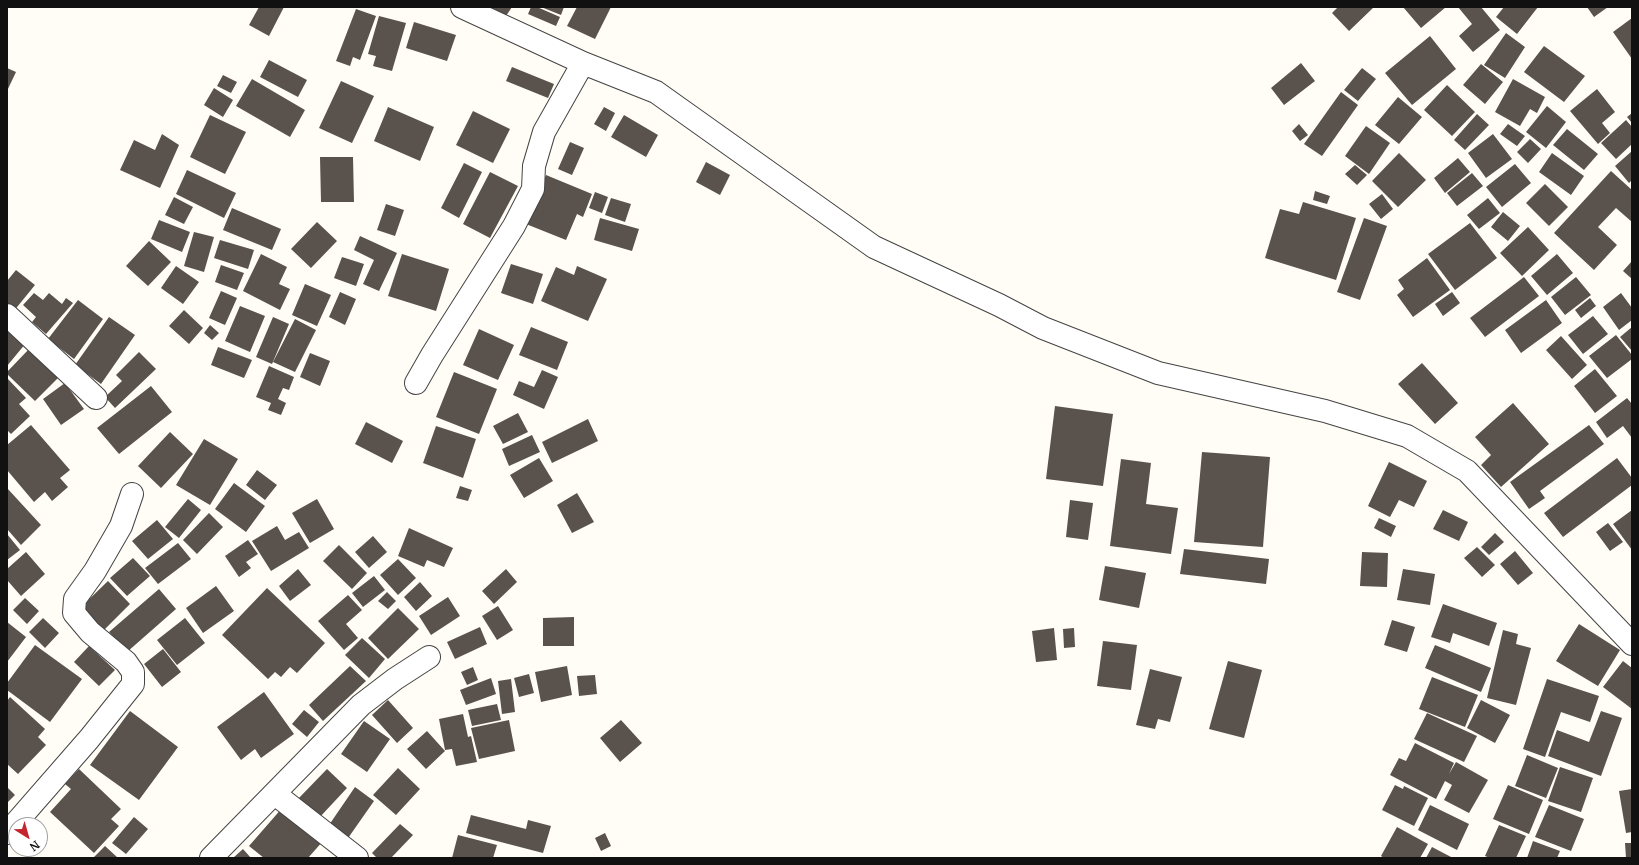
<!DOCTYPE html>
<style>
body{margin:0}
#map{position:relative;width:1639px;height:865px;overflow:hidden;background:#fffdf5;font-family:Merriweather,serif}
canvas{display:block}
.frame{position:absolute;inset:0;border:8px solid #111;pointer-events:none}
.north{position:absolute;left:8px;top:817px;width:40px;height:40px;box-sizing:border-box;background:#fff;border:1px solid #a0a0a0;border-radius:50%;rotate:143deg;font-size:11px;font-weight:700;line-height:16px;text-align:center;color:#111}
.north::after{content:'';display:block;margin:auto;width:14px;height:18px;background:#c4262e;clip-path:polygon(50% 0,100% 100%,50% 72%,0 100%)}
</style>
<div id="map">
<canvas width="1639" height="865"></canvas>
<div class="frame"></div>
<div class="north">N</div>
</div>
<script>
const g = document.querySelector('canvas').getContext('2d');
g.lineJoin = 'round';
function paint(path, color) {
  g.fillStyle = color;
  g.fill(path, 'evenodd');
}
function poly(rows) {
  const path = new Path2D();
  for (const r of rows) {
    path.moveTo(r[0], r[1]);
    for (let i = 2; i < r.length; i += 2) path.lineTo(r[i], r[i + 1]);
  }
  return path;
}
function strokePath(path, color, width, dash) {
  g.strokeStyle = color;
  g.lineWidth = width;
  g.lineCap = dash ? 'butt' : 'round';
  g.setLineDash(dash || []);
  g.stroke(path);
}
const building = poly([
 [259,7,284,7,269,36,249,25],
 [486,7,512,7,504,19],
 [531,7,537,7,560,17,556,26,528,14],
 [541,7,564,7,561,15],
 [577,7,611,7,595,39,567,26],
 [1338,7,1374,7,1349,31,1332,13],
 [1403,7,1446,7,1421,28],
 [1458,7,1481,7,1500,30,1473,52,1459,36,1472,24],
 [1504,7,1538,7,1517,34,1496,17],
 [1587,7,1608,7,1594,17],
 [356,9,376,16,360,60,353,57,350,66,336,61],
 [379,16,406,23,392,71,373,66,376,56,368,54],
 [1632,18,1632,59,1613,32],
 [414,22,456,35,447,61,406,48],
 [1506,33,1525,47,1505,78,1484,65],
 [1430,36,1456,69,1412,105,1385,73],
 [1544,46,1585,76,1564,102,1524,72],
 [269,60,307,80,298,97,260,77],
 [1301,63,1315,81,1284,105,1271,88],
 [1481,64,1503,82,1485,104,1463,85],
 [512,67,554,84,548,98,506,81],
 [7,68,16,72,7,91],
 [1362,68,1376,79,1358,101,1344,90],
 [223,75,237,82,231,93,217,86],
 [252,79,305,110,290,137,236,106],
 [1513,79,1545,97,1537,113,1530,109,1520,126,1495,112],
 [341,81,374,96,352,143,319,128],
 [1447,85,1475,112,1452,136,1424,110],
 [214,88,233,100,223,117,204,105],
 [1597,89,1615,112,1602,123,1610,133,1598,144,1570,111],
 [1341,92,1358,105,1322,156,1304,144],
 [1398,97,1422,117,1399,144,1375,125],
 [1547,106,1566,122,1546,148,1526,132],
 [388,107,434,127,420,161,374,141],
 [604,107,615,113,606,131,594,124],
 [473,111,510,129,493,163,456,145],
 [1632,113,1632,123,1627,117],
 [1477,114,1489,125,1465,150,1454,140],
 [210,115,246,132,225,174,190,157],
 [624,115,658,135,646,157,611,137],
 [1626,120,1632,127,1632,144,1616,159,1601,143],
 [1299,124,1308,135,1300,141,1292,131],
 [1508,124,1525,136,1517,146,1500,134],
 [1366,126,1390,143,1369,174,1345,156],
 [1567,129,1598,154,1584,170,1553,145],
 [162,134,179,145,160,188,120,170,134,140,155,150],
 [1493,134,1512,159,1486,178,1468,153],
 [1530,139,1541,149,1528,163,1517,152],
 [570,142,584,148,572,175,558,169],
 [1632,151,1632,180,1629,183,1615,166],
 [1399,153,1426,180,1398,207,1372,181],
 [1552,153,1584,176,1571,195,1539,172],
 [320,157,353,157,354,202,321,202],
 [1458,158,1470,172,1445,193,1434,178],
 [706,162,730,175,720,195,696,182],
 [464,163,482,172,459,218,441,208],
 [1515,164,1531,183,1502,207,1486,187],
 [1355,165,1367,175,1357,185,1345,174],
 [187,170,236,193,224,218,176,194],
 [1611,171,1632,190,1632,222,1616,208,1598,227,1617,245,1594,270,1554,233],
 [490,172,518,186,490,238,463,224],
 [1472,173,1483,186,1457,206,1447,193],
 [546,175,592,194,583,217,577,214,566,240,526,224],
 [1545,184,1568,207,1549,226,1526,203],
 [1315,191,1330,196,1327,204,1313,200],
 [595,192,608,197,602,213,589,208],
 [1382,194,1393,209,1381,219,1369,204],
 [174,197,193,207,184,224,165,215],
 [611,198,631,204,625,222,605,215],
 [1488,198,1500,213,1479,229,1467,215],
 [1303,202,1356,218,1336,280,1265,258,1280,209,1299,214],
 [386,204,404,210,395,236,377,230],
 [232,208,281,229,272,250,223,230],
 [1503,212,1520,226,1508,241,1491,227],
 [600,218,639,229,632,251,594,240],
 [1364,218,1387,226,1360,300,1337,292],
 [159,220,190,232,182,252,151,239],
 [317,222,337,241,311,268,291,249],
 [1470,223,1497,258,1455,290,1428,254],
 [1528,227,1549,250,1522,276,1500,253],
 [194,232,214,237,204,272,184,266],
 [360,236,397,253,379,291,363,284,374,260,354,250],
 [220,240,254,250,248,269,214,258],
 [149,241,171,262,148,286,126,266],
 [261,254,287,267,279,284,290,289,280,310,243,291],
 [402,254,449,269,436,311,388,296],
 [1557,254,1573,273,1547,295,1531,276],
 [342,257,364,264,356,286,334,278],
 [1427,258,1450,290,1413,317,1397,295,1404,289,1398,280],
 [1632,261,1632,279,1623,271],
 [511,264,543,274,533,304,501,293],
 [221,265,244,273,237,290,215,282],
 [176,266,199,282,183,304,161,288],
 [577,266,607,279,588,321,541,301,556,267,574,275],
 [16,270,35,285,13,312,7,307,7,281],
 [1524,277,1539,296,1485,337,1470,318],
 [1576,277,1591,295,1565,315,1551,297],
 [305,284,331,295,317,326,292,315],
 [221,291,237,298,225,325,209,318],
 [340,292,356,299,345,325,329,317],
 [1452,292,1460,303,1443,316,1435,304],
 [34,293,43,300,49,293,62,304,66,298,73,303,46,334,32,322,36,317,23,305],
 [1621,293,1632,308,1632,320,1619,330,1603,307],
 [1590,298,1596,306,1581,318,1575,310],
 [78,300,103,319,74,359,48,339],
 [1546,300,1562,323,1521,353,1505,330],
 [240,306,265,316,250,352,225,341],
 [184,310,203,328,189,344,169,326],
 [1593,316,1608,334,1583,354,1568,335],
 [109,317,135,335,101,384,75,365],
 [273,317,289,324,272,364,256,357],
 [295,319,316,330,295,372,273,362],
 [210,325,219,333,212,340,204,333],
 [7,327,26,343,7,366],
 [531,327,568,342,557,370,519,355],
 [1632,327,1632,351,1620,337],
 [479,329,514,345,498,380,463,365],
 [1616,335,1632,355,1632,359,1607,378,1589,356],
 [1561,336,1587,365,1572,379,1546,350],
 [218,347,252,360,244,378,211,365],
 [29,349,58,378,35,401,7,374,7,372],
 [139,352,156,369,115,408,105,397,122,381,116,375],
 [310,353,330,361,320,386,300,377],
 [1422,363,1458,403,1435,424,1398,384],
 [269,366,294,377,289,390,283,388,278,399,286,403,281,415,268,410,271,403,256,397],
 [1595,369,1617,396,1595,413,1574,386],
 [542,370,558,377,544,409,513,395,519,381,534,387],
 [454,372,497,389,479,434,436,417],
 [7,378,26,398,19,404,30,416,11,434,7,430],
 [65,383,84,409,61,425,43,399],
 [151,386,172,412,119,454,97,428],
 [1627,398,1632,404,1632,438,1623,426,1607,438,1596,422],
 [1513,403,1549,444,1501,487,1481,465,1491,455,1475,437],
 [1055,406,1113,414,1103,486,1046,479],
 [518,413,528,432,503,444,493,426],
 [588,419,598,441,552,463,542,442],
 [366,422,403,441,392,463,355,444],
 [31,425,70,470,60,478,68,487,52,501,45,492,34,502,7,470,7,445],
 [1589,425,1604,444,1540,491,1545,498,1529,509,1510,482],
 [436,426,476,439,463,478,423,463],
 [170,432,193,454,161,488,138,466],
 [532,435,540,452,509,466,502,449],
 [204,439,238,459,210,505,176,485],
 [1202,452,1270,457,1263,547,1194,542],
 [539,458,553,481,524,498,510,475],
 [1617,458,1632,478,1632,485,1563,537,1544,513],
 [1121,459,1151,463,1146,504,1178,508,1171,554,1110,546],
 [1389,462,1427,481,1414,507,1399,500,1390,517,1368,506],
 [257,470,277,485,265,500,246,485],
 [234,483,265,506,246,532,215,509],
 [460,486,472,490,468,501,456,498],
 [7,488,41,525,21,545,7,529],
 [577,493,594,522,572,533,557,505],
 [188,499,201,510,179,538,165,527],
 [317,499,334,529,310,543,292,513],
 [1070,500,1093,503,1088,540,1066,537],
 [1443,510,1468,522,1459,541,1433,529],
 [1632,510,1632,550,1613,524],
 [209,513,223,527,197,554,183,540],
 [1379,518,1396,526,1391,537,1374,528],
 [157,520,173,539,148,559,132,541],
 [1608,523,1623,542,1610,551,1596,532],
 [277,526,285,540,299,532,309,548,271,571,252,541],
 [409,528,453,548,444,567,427,560,424,567,398,556],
 [1495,533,1504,542,1489,555,1481,547],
 [7,534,20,550,7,560],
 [373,536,387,552,369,568,355,552],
 [248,540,258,554,246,562,251,568,239,577,225,556],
 [178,543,191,559,158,584,145,568],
 [339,545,367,573,352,589,323,561],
 [1477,547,1495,565,1482,577,1464,558],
 [1184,549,1269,559,1266,584,1180,574],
 [1515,551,1533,573,1518,585,1500,564],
 [26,552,45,574,21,596,7,580,7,569],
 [1362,552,1388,553,1387,587,1360,586],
 [133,558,150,576,127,596,110,578],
 [398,559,416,578,398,595,380,575],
 [1105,566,1146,573,1139,608,1099,600],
 [298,569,311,585,290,601,279,586],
 [506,569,517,582,494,604,482,591],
 [1403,569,1435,574,1430,605,1397,600],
 [374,576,385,590,363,607,352,593],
 [108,581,130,604,102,632,79,609],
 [420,582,432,596,416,611,404,597],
 [216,586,234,611,203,633,186,608],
 [267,588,325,643,297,673,290,667,281,677,275,672,268,679,222,635],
 [159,589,176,609,127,652,109,632],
 [387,592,396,601,388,609,378,601],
 [348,595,362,610,346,624,358,638,344,650,318,621],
 [448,597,460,616,431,635,419,616],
 [25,598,39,611,27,624,13,610],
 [1443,604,1497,623,1489,646,1453,633,1450,643,1431,637],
 [498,606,513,630,497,640,482,616],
 [398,608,419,629,388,659,368,638],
 [574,617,574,646,543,646,543,618],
 [43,618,59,633,45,648,29,632],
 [185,618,205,643,177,665,157,640],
 [1392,620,1415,627,1407,652,1384,645],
 [7,622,26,637,7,662],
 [1579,624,1620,650,1598,686,1556,661],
 [480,627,487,644,455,659,447,642],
 [1054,628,1057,660,1036,662,1032,631],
 [1074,628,1075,647,1064,648,1063,629],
 [1503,630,1518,634,1516,644,1531,648,1516,705,1487,698],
 [362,638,385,659,369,678,345,655],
 [1103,641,1137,645,1131,690,1097,686],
 [35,645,82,679,50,722,7,690,7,683],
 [1435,645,1491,668,1481,692,1425,668],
 [89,646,115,670,99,686,74,662],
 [163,649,181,672,162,687,144,664],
 [1228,661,1262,670,1244,738,1209,729],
 [1623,661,1632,668,1632,709,1603,687],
 [350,666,366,681,323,721,309,705],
 [567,666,572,695,541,702,535,672],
 [473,667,478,680,467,685,461,672],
 [1150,669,1182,677,1170,722,1158,719,1155,729,1136,725],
 [529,674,534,693,519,697,514,678],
 [595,675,597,694,579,696,577,676],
 [1432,677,1478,695,1465,727,1419,709],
 [491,678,496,694,466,705,460,690],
 [511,679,515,712,502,714,498,681],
 [1547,679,1599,696,1590,722,1561,712,1545,757,1523,749],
 [264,692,294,734,261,758,255,749,241,760,217,727],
 [10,697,45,729,38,737,46,745,18,774,7,764,7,701],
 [388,700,413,728,397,743,372,715],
 [1481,700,1510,715,1495,743,1467,728],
 [497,704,501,720,472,726,468,710],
 [304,710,319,722,307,737,292,724],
 [130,711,178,747,139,800,90,765],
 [1601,711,1622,718,1601,776,1548,756,1557,730,1589,742],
 [1427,713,1477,736,1464,762,1414,739],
 [463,714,468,737,471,736,477,762,456,766,452,749,445,750,439,719],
 [509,720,515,751,479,759,471,728],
 [621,720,642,743,620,762,600,738],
 [364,721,390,739,367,772,341,754],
 [427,731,445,751,426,769,407,749],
 [1415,743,1454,763,1449,774,1456,762,1488,780,1469,813,1444,800,1452,785,1445,781,1436,799,1390,775,1399,758,1406,761],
 [1527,755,1558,768,1546,798,1515,786],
 [1560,767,1593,778,1581,812,1548,801],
 [398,768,420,789,396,815,373,795],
 [79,769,121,809,111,819,119,826,94,853,50,812,71,789,65,784],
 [327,769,347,788,319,818,298,799],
 [1395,785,1403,789,1404,786,1428,798,1414,826,1382,810],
 [1508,785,1543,800,1529,834,1493,819],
 [7,787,15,795,7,803],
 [355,787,374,801,346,841,327,828],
 [1632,789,1632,832,1626,833,1619,791],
 [1430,805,1469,824,1457,850,1418,830],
 [1549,805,1584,819,1571,851,1535,837],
 [283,807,323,841,308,858,264,858,249,846],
 [471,815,526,829,528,820,551,826,543,853,466,833],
 [134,817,148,829,126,854,112,843],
 [400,824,413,835,391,858,377,858,372,853],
 [1499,825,1526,836,1516,858,1490,858,1485,856],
 [1397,827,1428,844,1420,858,1384,858,1381,856],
 [605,833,611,846,601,851,595,838],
 [458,835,497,845,493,858,452,858],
 [1533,841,1560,851,1557,858,1527,858],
 [1625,843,1632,843,1632,858,1626,858],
 [105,846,118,858,93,858],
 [1432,847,1453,858,1426,858],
 [243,849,251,858,233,858]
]);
const minor = poly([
 [462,7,583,63,656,92,874,247,999,305,1043,328,1158,373,1325,411,1407,436,1467,471,1632,644],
 [7,315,96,398],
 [416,383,432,355,514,226,533,189,534,166,544,132,583,63],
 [275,794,357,858],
 [7,833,89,739,133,684,133,672,126,662,90,632,74,613,75,599,95,571,121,526,132,494],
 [211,858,361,705,395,679,429,657]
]);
paint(building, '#5a524d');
strokePath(minor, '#444', 24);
strokePath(minor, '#fff', 22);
</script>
